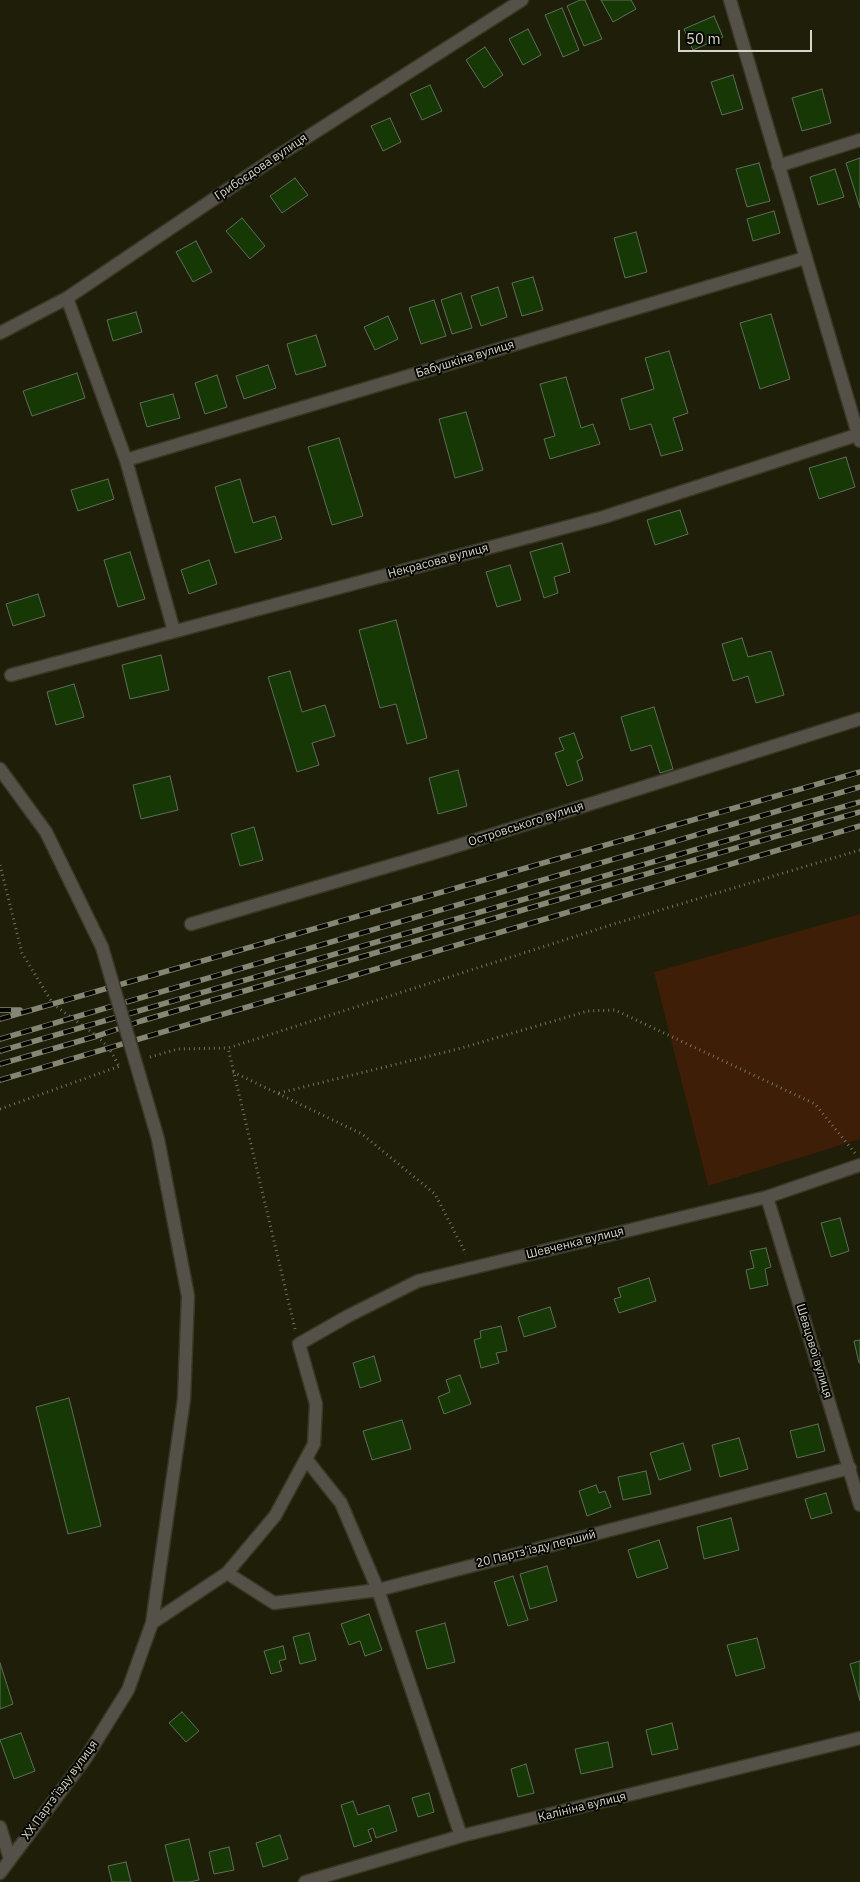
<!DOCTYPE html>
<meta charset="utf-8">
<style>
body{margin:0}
#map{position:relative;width:860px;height:1882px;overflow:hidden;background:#1e1e09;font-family:"IBM Plex Sans",sans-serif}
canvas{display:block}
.scale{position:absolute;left:678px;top:30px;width:134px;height:22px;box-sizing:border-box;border:2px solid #d5d5c8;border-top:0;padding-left:6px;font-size:15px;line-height:18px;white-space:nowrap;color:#d5d5c8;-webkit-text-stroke:4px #070702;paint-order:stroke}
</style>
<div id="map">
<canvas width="860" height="1882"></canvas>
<div class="scale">50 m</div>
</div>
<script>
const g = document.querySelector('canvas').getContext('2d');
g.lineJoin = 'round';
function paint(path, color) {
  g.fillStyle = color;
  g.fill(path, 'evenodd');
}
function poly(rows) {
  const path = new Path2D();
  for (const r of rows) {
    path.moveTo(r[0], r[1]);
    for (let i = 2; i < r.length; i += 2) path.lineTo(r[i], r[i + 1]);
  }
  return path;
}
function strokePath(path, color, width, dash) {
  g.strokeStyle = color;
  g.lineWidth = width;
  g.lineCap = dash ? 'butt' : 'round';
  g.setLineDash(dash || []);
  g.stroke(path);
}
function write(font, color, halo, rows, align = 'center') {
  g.font = font + ' "IBM Plex Sans",sans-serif';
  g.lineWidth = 4;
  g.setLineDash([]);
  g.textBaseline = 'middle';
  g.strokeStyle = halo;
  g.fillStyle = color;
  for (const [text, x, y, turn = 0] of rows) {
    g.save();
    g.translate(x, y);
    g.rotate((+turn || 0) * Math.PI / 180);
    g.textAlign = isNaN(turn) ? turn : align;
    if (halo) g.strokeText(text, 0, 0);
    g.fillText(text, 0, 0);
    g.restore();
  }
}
const green = poly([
 [860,914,860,1139,708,1186,654,972]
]);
const building = poly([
 [580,0,585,0,602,39,584,46,567,6,580,0],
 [601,0,631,0,636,9,613,22,601,0],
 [562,8,579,50,563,57,545,15,562,8],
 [714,16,723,37,693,50,684,29,714,16],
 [528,29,541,55,523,65,509,39,528,29],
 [485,47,503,75,484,88,466,60,485,47],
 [733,75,743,109,722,115,711,82,733,75],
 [430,85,442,111,422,120,410,94,430,85],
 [822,89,831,123,802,131,792,98,822,89],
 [390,118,401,142,383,151,371,126,390,118],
 [860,158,860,208,846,163,860,158],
 [759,163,770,201,747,207,736,169,759,163],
 [835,169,844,197,818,205,810,177,835,169],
 [295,178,308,195,282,213,270,196,295,178],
 [774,211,780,233,753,241,747,219,774,211],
 [242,218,265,246,250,259,226,231,242,218],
 [636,232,647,272,625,278,614,238,636,232],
 [196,241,212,272,193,282,176,252,196,241],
 [533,277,543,310,522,316,512,283,533,277],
 [498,287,507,317,481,326,471,296,498,287],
 [461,293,472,328,452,334,441,300,461,293],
 [434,300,446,336,421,344,409,308,434,300],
 [136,312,142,332,113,341,107,320,136,312],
 [771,314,790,379,760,389,740,323,771,314],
 [388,316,398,339,375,350,364,327,388,316],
 [316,335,326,366,296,375,287,344,316,335],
 [669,351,688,413,673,418,683,450,661,456,651,424,630,430,621,399,654,389,645,358,669,351],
 [268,365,276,388,244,399,236,376,268,365],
 [77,373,85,398,32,416,23,391,77,373],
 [217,375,227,407,205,414,195,383,217,375],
 [566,377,581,428,593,424,600,444,550,459,544,439,555,436,540,384,566,377],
 [173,394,180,418,147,427,140,403,173,394],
 [466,412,483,470,455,478,439,419,466,412],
 [339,438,363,516,332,525,308,447,339,438],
 [846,457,855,487,819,499,809,468,846,457],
 [108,479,114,499,78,511,71,490,108,479],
 [240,479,253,523,275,516,282,539,235,553,215,487,240,479],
 [680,510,688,534,655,545,647,520,680,510],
 [562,543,570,572,554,577,558,593,544,598,530,552,562,543],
 [130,552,145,599,118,607,104,560,130,552],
 [209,560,217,584,189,594,181,570,209,560],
 [510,565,521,600,497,607,486,572,510,565],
 [38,594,45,616,13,626,6,604,38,594],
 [396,620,427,738,407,744,396,704,380,708,359,630,396,620],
 [742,638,748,657,771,651,784,695,756,703,748,676,733,681,722,644,742,638],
 [161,655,169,690,130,699,122,665,161,655],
 [290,671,302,712,325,705,335,736,312,743,319,765,297,772,268,677,290,671],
 [74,684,84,717,56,725,47,692,74,684],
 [654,707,673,769,660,773,651,745,631,751,621,717,654,707],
 [574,733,583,758,577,761,583,780,567,786,555,753,564,750,559,738,574,733],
 [458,770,467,806,438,814,429,778,458,770],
 [170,776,178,810,141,819,133,785,170,776],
 [254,827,263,860,240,866,231,834,254,827],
 [840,1218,849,1251,831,1257,821,1223,840,1218],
 [766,1248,771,1267,765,1269,768,1285,750,1289,746,1270,754,1268,750,1251,766,1248],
 [649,1278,656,1301,619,1313,614,1299,621,1297,618,1288,649,1278],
 [550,1307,556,1327,524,1337,518,1317,550,1307],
 [501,1326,507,1351,496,1353,499,1363,481,1368,474,1340,481,1338,480,1331,501,1326],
 [860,1340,860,1363,859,1363,854,1341,860,1340],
 [374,1356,381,1381,360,1388,353,1363,374,1356],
 [460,1375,471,1404,444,1414,438,1397,450,1392,446,1380,460,1375],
 [69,1398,101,1526,68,1534,36,1407,69,1398],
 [402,1420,411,1449,372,1460,363,1431,402,1420],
 [818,1424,825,1451,797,1458,790,1431,818,1424],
 [739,1438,748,1469,720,1477,712,1445,739,1438],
 [683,1443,691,1470,659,1480,650,1453,683,1443],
 [646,1471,651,1494,623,1500,618,1477,646,1471],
 [596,1485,599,1493,605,1491,611,1507,587,1516,579,1491,596,1485],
 [826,1493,832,1513,811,1519,805,1499,826,1493],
 [731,1518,739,1550,704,1559,697,1527,731,1518],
 [659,1540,668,1568,637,1578,628,1550,659,1540],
 [547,1566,557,1601,530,1609,520,1574,547,1566],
 [513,1576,528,1620,508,1626,494,1582,513,1576],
 [369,1614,382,1650,365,1656,360,1641,349,1645,341,1624,369,1614],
 [445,1623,455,1662,427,1669,416,1631,445,1623],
 [309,1633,316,1660,300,1664,293,1637,309,1633],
 [757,1638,765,1668,736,1676,727,1645,757,1638],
 [283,1646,286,1659,279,1661,282,1671,271,1674,264,1651,283,1646],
 [860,1661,860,1701,850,1664,860,1661],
 [0,1663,13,1704,0,1709,0,1663],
 [182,1712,199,1731,186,1742,169,1723,182,1712],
 [672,1723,678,1749,652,1755,646,1730,672,1723],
 [21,1733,35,1771,14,1779,0,1740,21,1733],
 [608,1742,613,1767,581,1774,575,1749,608,1742],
 [526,1764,534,1793,518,1797,511,1769,526,1764],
 [429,1793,434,1812,418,1817,412,1798,429,1793],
 [353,1801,358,1815,389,1805,397,1831,376,1838,373,1828,368,1830,372,1841,354,1847,341,1805,353,1801],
 [280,1835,288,1859,263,1867,256,1843,280,1835],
 [189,1839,199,1880,189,1882,174,1882,165,1845,189,1839],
 [229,1847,234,1870,214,1874,209,1852,229,1847],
 [126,1862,131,1882,112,1882,108,1866,126,1862]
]);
const path = poly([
 [0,865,22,953,53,1004,97,1036,109,1048,119,1066],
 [150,1057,178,1049,228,1048],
 [233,1072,362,1134,435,1194,466,1254],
 [279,1093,458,1049,588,1011,615,1010,815,1104,855,1153],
 [0,1109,120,1066],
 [295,1329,228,1048,614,924,860,850]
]);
const minor = poly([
 [730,0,860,441],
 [778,166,860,140],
 [67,298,126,460,174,631],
 [0,333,67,298,273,159,522,0],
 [126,460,805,258],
 [11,675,604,517,860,434],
 [0,769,46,832,102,947],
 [191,924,447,849,860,719],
 [767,1197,860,1505],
 [306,1459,341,1503,378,1590,461,1836],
 [227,1573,274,1603,378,1590,850,1468],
 [152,1623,227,1573,275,1516,314,1444,316,1404,299,1344,348,1316,418,1281,767,1197,860,1165],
 [0,1827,10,1859],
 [0,1873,85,1759,128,1690,152,1623,184,1399,188,1296,158,1139],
 [305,1882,461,1836,860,1738]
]);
const rail = poly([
 [0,1010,20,1010],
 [0,1019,860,772],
 [0,1039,860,787],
 [0,1051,860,802],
 [0,1064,97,1036,141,1021,860,812],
 [0,1080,860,826]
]);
const minorBridge = poly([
 [102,947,158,1139]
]);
const streetNames = [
 ["Грибоєдова вулиця",261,167,-34],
 ["Бабушкіна вулиця",465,359,-17],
 ["Некрасова вулиця",438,561,-15],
 ["Островського вулиця",526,824,-18],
 ["Шевченка вулиця",575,1243,-14],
 ["Шевцової вулиця",814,1351,73],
 ["20 Партз'їзду перший",536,1549,-14],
 ["XX Партз’їзду вулиця",60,1790,-54],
 ["Калініна вулиця",582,1807,-14]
];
paint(green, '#3f1e07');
paint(building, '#163805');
strokePath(building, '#5f6e5a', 1);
strokePath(minor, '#383824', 15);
strokePath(path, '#737361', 3, [1, 4]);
strokePath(minor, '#565148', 12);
strokePath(rail, '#868675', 5.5);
strokePath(rail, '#070702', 4, [11]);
strokePath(minorBridge, '#383824', 15, []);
strokePath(minorBridge, '#565148', 12);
write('12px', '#d5d5c8', '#070702', streetNames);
</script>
